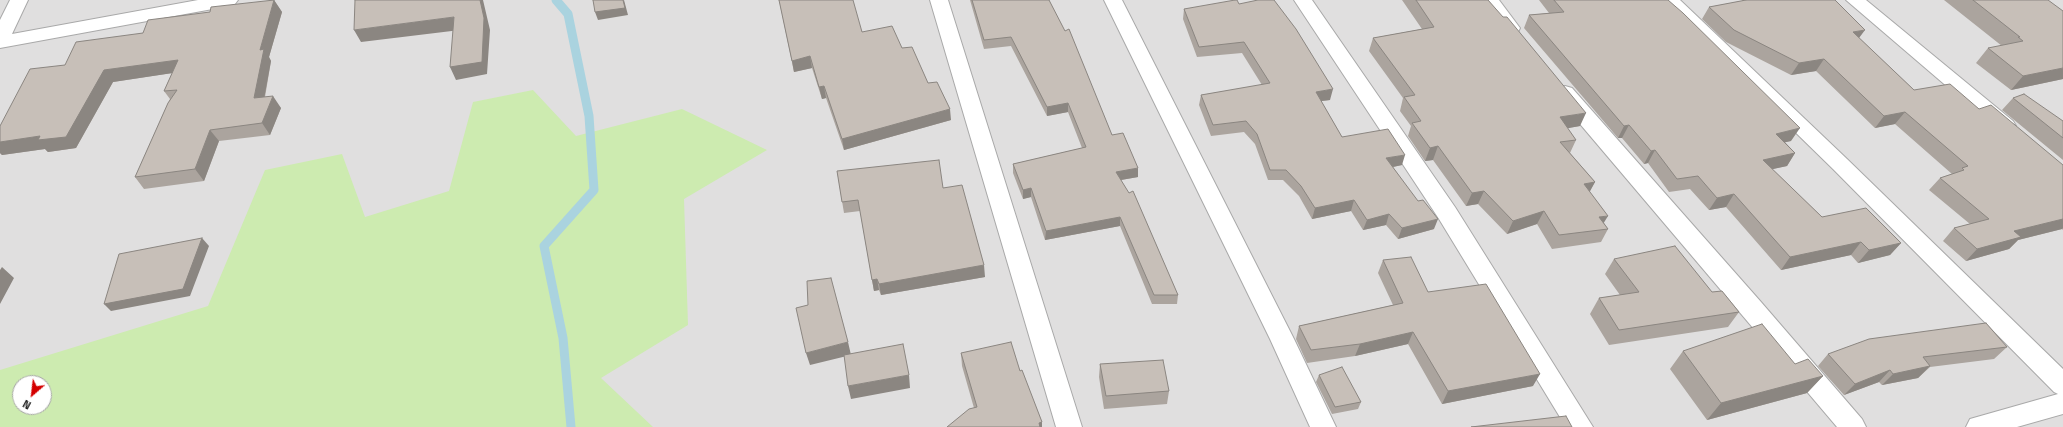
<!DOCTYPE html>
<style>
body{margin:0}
#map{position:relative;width:2063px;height:427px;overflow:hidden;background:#f2efe9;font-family:"Titillium Web",sans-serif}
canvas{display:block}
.north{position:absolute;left:12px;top:375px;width:40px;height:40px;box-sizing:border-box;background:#fff;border:1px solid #a7a7a7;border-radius:50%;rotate:208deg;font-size:11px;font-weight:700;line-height:16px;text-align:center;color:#222}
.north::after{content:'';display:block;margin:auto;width:14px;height:18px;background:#d40000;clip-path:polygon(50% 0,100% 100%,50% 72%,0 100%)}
</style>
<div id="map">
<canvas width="2063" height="427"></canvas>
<div class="north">N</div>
</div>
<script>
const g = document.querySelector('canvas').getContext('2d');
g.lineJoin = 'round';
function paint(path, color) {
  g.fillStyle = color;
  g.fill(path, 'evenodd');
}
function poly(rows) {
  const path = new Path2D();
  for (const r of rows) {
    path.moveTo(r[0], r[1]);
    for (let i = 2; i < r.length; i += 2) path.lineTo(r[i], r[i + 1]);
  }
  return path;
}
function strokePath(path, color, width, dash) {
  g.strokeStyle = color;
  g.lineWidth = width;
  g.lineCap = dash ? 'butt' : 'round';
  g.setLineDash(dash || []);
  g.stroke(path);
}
const residential = poly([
 [0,0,2063,0,2063,427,0,427],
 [20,383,44,383,44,407,20,407]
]);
const grass = poly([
 [533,90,576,136,682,109,767,150,684,199,688,325,601,378,653,427,0,427,0,370,208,306,265,170,342,154,365,217,449,191,473,102],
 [20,383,44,383,44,407,20,407]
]);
const stream = poly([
 [556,0,568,14,589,116,594,190,544,246,563,338,571,427]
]);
const minor = poly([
 [10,0,28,0,12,34,198,0,238,0,235,4,229,6,0,48,0,20,10,0],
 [930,0,948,0,1082,427,1056,427,930,0],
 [1104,0,1122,0,1294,339,1336,427,1310,427,1270,339,1104,0],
 [1294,0,1312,0,1455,207,1593,427,1566,427,1439,219,1294,0],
 [1480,0,1499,0,1520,28,1518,32,1511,34,1504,32,1480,0],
 [1660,0,1680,0,1847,159,2063,369,2063,414,2017,427,1966,427,1970,419,2058,394,2054,392,1833,169,1660,0],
 [1846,0,1866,0,2013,121,2016,126,2013,131,2006,133,1999,131,1846,0],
 [1565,86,1572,88,1761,302,1862,419,1866,427,1837,427,1558,98,1555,93,1558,88,1565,86]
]);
const wall = poly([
 [274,0,282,12,269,57,271,61,265,97,281,108,270,135,219,141,204,181,144,189,135,177,170,99,164,91,172,73,113,82,76,148,48,152,45,149,2,155,0,153,0,126,65,65,143,33,210,12],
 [779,0,862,32,902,48,928,83,951,120,844,150,826,98,822,99,812,68,794,72],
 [970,0,1049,0,1112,135,1138,177,1121,180,1178,295,1177,304,1152,304,1120,226,1045,240,1031,197,1023,199,1013,173,1013,164,1082,148,1068,112,1047,116,1011,46,984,49],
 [1402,0,1488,0,1580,126,1567,128,1576,140,1570,153,1595,182,1589,192,1604,223,1608,229,1601,242,1552,249,1537,224,1507,234,1478,204,1466,206,1433,160,1425,161,1408,136,1411,126,1400,111,1403,98,1369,51,1373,38,1422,29],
 [1539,0,1668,0,1791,141,1785,142,1795,153,1787,166,1772,169,1822,217,1901,243,1890,255,1858,263,1851,255,1781,270,1726,207,1709,210,1690,189,1669,192,1648,163,1644,164,1622,138,1618,138,1524,28,1529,15,1549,13],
 [1742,0,1835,0,1859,38,1914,90,1979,109,2063,165,2063,230,2062,229,2018,240,2009,249,1966,261,1943,241,1954,228,1970,224,1929,190,1940,178,1952,174,1895,124,1875,128,1816,71,1791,75,1726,42,1702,19,1709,7,1742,1],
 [1944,0,2048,0,2063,79,2011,90,1976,63,1988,48,2002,46],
 [1239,4,1330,100,1321,101,1342,137,1402,165,1393,167,1434,229,1398,239,1386,225,1363,230,1351,211,1312,219,1299,196,1283,180,1268,180,1255,144,1244,132,1211,136,1199,105,1201,95,1262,85,1242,53,1197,57,1183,19,1184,9],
 [2013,98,2063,121,2063,160,2002,110],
 [837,171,943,188,985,277,881,295,879,290,874,291,860,211,844,213],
 [1614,259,1712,292,1739,312,1728,327,1609,345,1590,314,1599,298,1620,295,1605,274],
 [1383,260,1428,292,1533,386,1442,404,1408,344,1355,356,1307,363,1296,339,1299,326,1393,305,1378,273],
 [2007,347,1994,359,1930,367,1918,378,1882,385,1879,382,1844,395,1818,366,1828,354],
 [1683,351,1823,376,1807,393,1707,420,1670,369],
 [961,353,1020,371,1042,422,1042,427,947,427,974,408,962,366],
 [1100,364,1169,391,1167,404,1104,409,1099,377],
 [1319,375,1361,402,1358,409,1332,414,1316,382]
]);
const shadedWall = poly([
 [274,0,282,12,269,57,271,61,262,110,254,98,260,50],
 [480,0,483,0,490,30,487,74,456,80,450,67],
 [624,0,628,15,598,20,595,12],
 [454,17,460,30,361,42,354,30],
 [1865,30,1856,42,1853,32],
 [810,56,812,68,794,72,792,61],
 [1824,59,1816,71,1791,75,1799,63],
 [178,60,186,71,113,82,76,148,48,152,45,149,2,155,0,153,0,142,40,136,104,70],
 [2063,68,2063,79,2011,90,2023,76],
 [824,86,826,98,822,99,819,87],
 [1333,89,1330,100,1313,102,1316,92],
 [273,96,281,108,270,135,262,123],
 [1068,103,1068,112,1047,116,1047,107],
 [950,109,951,120,844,150,842,139],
 [1905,112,1895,124,1875,128,1884,116],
 [1586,113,1580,126,1553,131,1560,117],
 [1629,125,1622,138,1618,138,1624,126],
 [1800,128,1791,141,1768,146,1776,134],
 [210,130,219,141,204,181,195,169],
 [1438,146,1433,160,1425,161,1430,148],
 [1655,150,1648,163,1644,164,1651,151],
 [1795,153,1787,166,1755,173,1763,160],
 [1405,155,1402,165,1383,169,1386,158],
 [1138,168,1138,177,1115,181,1116,172],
 [1595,182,1588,195,1584,184],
 [1031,188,1031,197,1023,199,1023,190],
 [1484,191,1478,204,1466,206,1472,193],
 [1734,194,1726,207,1709,210,1717,198],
 [1354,200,1351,211,1312,219,1315,208],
 [1544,211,1537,224,1507,234,1513,221],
 [1389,214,1386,225,1363,230,1367,220],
 [1608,216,1600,229,1599,217],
 [1120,217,1120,226,1045,240,1046,231],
 [1438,219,1434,229,1398,239,1402,228],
 [2063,219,2063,228,2062,229,2018,240,2009,249,1966,261,1977,249,2014,231],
 [202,238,209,246,190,296,111,311,104,304],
 [1861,242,1851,255,1781,270,1790,257],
 [1901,243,1890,255,1858,263,1869,250],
 [984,265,985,277,881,295,879,284],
 [2,267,14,278,0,304,0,270],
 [877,279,879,290,874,291,872,280],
 [1413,332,1408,344,1355,356,1360,344],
 [848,342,851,355,810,365,806,353],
 [1930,366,1918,378,1882,385,1893,374],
 [1890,370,1879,382,1844,395,1855,384],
 [1540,374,1533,386,1442,404,1448,391],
 [909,375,910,388,851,399,848,386],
 [1823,376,1807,393,1707,420,1721,403],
 [1042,422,1042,427,1039,427,1039,423]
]);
const building = poly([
 [274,0,260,50,264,49,254,98,273,96,262,123,210,130,195,169,135,177,168,103,177,90,164,91,178,60,104,70,66,137,38,140,40,136,0,142,0,126,30,69,65,65,76,42,143,33,148,20,210,12,211,7,274,0],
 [355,0,480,0,484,18,482,62,450,67,454,17,354,30,355,0],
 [593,0,623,0,625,8,595,12,593,0],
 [779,0,853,0,862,32,892,26,902,48,912,47,928,83,937,82,950,109,842,139,824,86,819,87,810,56,792,61,779,0],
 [972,0,1049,0,1065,31,1069,29,1112,135,1123,133,1138,168,1116,172,1129,193,1133,191,1178,295,1154,295,1120,217,1046,231,1031,188,1023,190,1013,164,1086,147,1068,103,1047,107,1011,37,984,40,972,0],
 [1235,0,1237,0,1239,4,1258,0,1274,0,1296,29,1333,89,1316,92,1342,137,1388,129,1405,155,1386,158,1418,201,1423,200,1438,219,1402,228,1389,214,1367,220,1354,200,1315,208,1301,186,1286,170,1270,170,1257,134,1246,121,1213,125,1201,95,1270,83,1244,42,1199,47,1184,9,1235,0],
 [1416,0,1488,0,1503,17,1507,17,1586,113,1560,117,1576,140,1560,142,1595,182,1584,184,1608,216,1599,217,1608,229,1559,235,1544,211,1513,221,1484,191,1472,193,1438,146,1430,148,1412,123,1421,121,1404,97,1415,95,1373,38,1434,27,1416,0],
 [1554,0,1668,0,1683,13,1800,128,1776,134,1795,153,1763,160,1822,217,1866,208,1901,243,1869,250,1861,242,1790,257,1734,194,1717,198,1698,176,1677,179,1655,150,1651,151,1629,125,1624,126,1529,15,1564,12,1554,0],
 [1746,0,1835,0,1865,30,1853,32,1914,90,1950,84,1979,109,1991,105,2063,165,2063,219,2014,231,2021,237,1977,249,1954,228,1989,219,1940,178,1964,170,1962,168,1968,166,1905,112,1884,116,1824,59,1799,63,1734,30,1709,7,1746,0],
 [1973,0,2048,0,2063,11,2063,68,2023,76,1988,48,2023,41,2018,37,2020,37,1973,0],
 [2024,94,2063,121,2063,138,2013,98,2024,94],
 [939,160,943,188,962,185,984,265,879,284,877,279,872,280,858,200,842,202,837,171,939,160],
 [202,238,183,289,104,304,119,254,202,238],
 [1675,246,1712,292,1722,291,1739,312,1619,330,1599,298,1639,292,1614,259,1675,246],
 [1411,257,1428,292,1486,284,1540,374,1448,391,1413,332,1360,344,1311,350,1299,326,1403,303,1383,260,1411,257],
 [831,278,848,342,806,353,796,308,808,305,807,281,831,278],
 [1986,323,2007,347,1923,357,1930,366,1893,374,1890,370,1855,384,1828,354,1869,339,1986,323],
 [1762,324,1795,364,1808,359,1823,376,1721,403,1683,351,1762,324],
 [1011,342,1020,371,1022,370,1042,422,1039,423,1040,427,947,427,969,409,977,407,961,353,1011,342],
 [903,344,909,375,848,386,844,355,903,344],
 [1163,360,1169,391,1106,396,1100,364,1163,360],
 [1342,367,1361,402,1335,407,1319,375,1342,367],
 [1566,416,1572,427,1471,427,1566,416]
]);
paint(residential, '#e0dfdf');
paint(grass, '#cdebb0');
strokePath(stream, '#aad3df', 9);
strokePath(minor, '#a9a9a9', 2);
paint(minor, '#fff');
paint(wall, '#aba49e');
paint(shadedWall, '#8b8681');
paint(building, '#c7bfb8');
strokePath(building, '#8b8681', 1);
</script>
